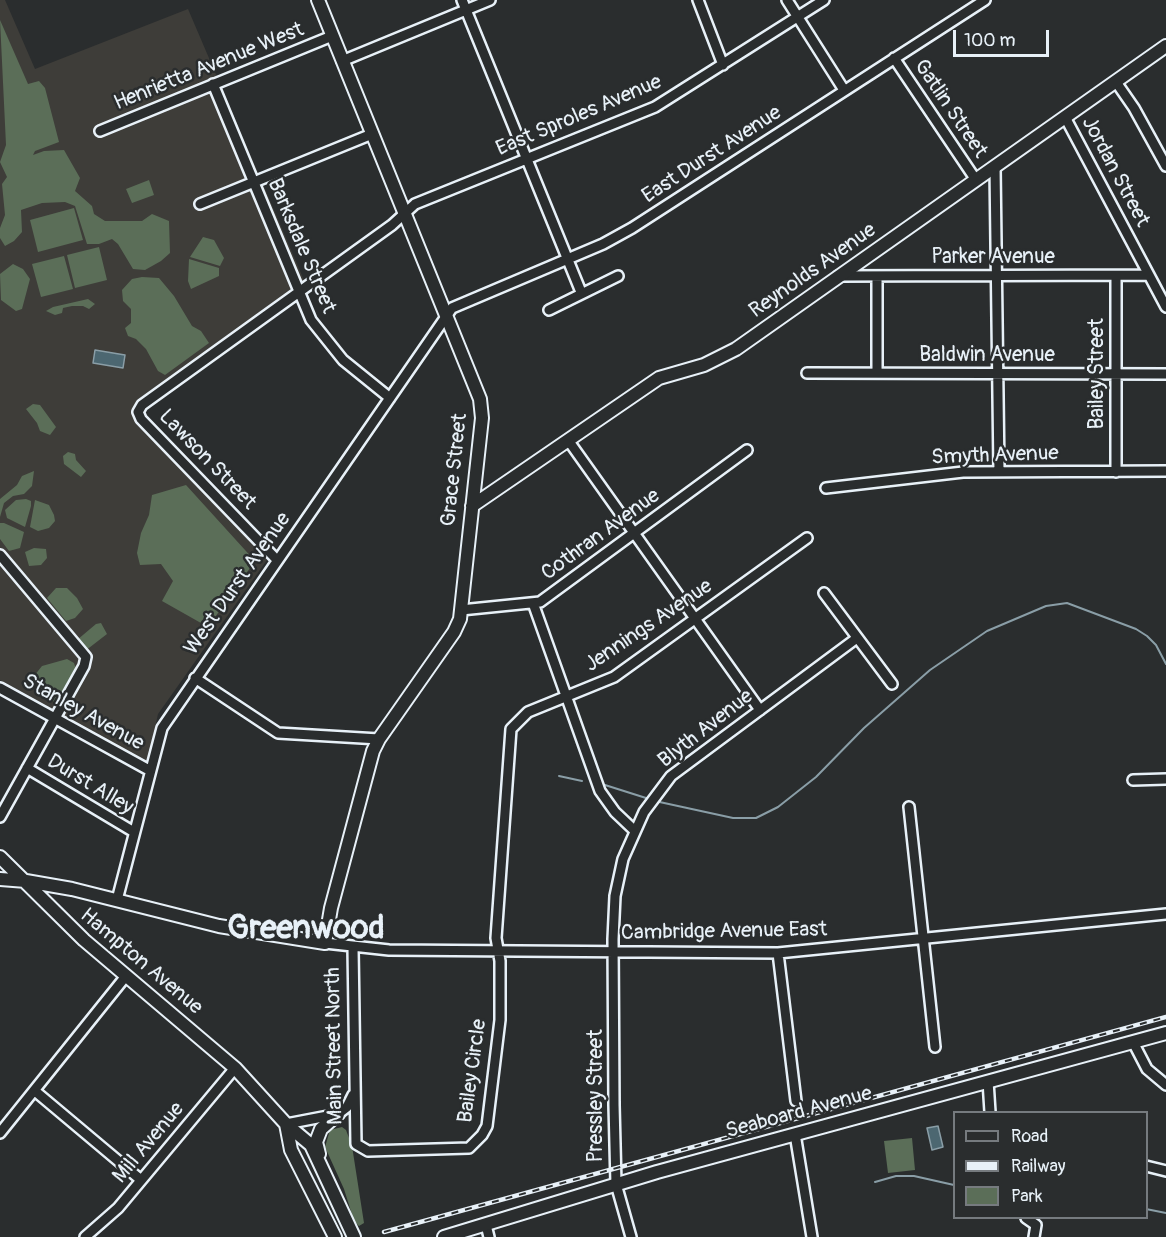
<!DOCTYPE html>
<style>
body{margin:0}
#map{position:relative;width:1166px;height:1237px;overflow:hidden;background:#2a2d2e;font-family:Pangolin,sans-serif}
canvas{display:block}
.legend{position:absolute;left:953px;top:1111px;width:195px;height:108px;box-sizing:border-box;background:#2a2d2e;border:2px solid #767b7f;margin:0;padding:8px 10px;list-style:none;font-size:18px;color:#e8f1f8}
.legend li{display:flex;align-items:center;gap:12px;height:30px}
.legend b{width:30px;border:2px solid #767b7f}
.scale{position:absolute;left:953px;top:30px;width:96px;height:27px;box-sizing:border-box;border:3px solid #e8f1f8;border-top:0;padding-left:8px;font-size:18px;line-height:21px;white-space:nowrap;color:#e8f1f8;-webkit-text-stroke:4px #2a2d2e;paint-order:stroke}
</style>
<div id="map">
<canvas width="1166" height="1237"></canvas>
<ul class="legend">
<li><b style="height:8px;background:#2a2d2e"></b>Road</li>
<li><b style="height:8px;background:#e8f1f8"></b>Railway</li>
<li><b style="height:16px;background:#5b6e58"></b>Park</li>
</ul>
<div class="scale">100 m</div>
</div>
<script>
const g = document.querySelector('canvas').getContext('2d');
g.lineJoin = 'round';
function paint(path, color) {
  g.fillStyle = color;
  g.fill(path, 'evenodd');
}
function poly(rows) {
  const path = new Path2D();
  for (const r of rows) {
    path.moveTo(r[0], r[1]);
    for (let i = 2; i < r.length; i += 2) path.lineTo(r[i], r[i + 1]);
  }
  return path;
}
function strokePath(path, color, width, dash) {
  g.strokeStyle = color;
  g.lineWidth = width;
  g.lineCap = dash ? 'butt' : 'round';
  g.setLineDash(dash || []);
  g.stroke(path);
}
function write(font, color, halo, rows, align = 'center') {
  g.font = font + ' Pangolin,sans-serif';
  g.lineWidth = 5;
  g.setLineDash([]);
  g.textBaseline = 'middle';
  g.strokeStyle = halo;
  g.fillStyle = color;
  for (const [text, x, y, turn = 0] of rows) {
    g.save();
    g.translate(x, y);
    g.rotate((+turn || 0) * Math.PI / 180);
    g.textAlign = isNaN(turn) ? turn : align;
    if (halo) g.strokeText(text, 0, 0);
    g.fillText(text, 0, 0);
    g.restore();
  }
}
const built = poly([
 [0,0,5,0,35,69,188,9,306,285,140,404,138,417,267,560,158,714,147,764,0,680]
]);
const green = poly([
 [0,20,28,84,39,81,45,88,59,142,35,151,33,155,44,151,64,150,80,178,75,191,92,206,94,214,105,221,142,221,152,214,169,221,170,253,161,261,145,270,133,269,118,244,112,239,99,244,87,244,75,206,65,202,42,203,21,210,22,232,14,241,5,246,0,238,0,228,5,215,2,184,7,177,0,162,6,145],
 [149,180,154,195,132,203,126,189],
 [74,208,83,240,38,252,30,220],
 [203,237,214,240,224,258,220,266,190,257],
 [99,247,107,280,75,288,67,255],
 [64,256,73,289,41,297,32,264],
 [189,259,219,268,219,276,191,289,188,281],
 [13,264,23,269,30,279,22,309,16,311,1,300,0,274],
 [142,277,159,278,174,296,192,326,201,331,209,343,165,375,158,371,146,349,136,339,128,336,125,328,131,323,131,309,123,301,122,290,132,279],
 [88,299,95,304,89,309,83,306,72,306,63,308,62,313,55,315,46,311,53,307],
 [33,404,40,405,56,427,50,435,40,431,37,423,26,409],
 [68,452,75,454,76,460,86,471,81,477,64,464,63,456],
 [34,471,32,486,24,494,13,496,4,503,0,517,0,499,17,485,22,476],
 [186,485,255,561,208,627,162,601,173,581,161,564,140,565,137,553,141,533,149,515,152,495],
 [26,499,31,501,31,506,25,527,7,518,5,510,16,500],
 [35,500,49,505,54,515,55,521,49,528,38,531,30,527],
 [0,523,4,523,24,532,20,548,9,551,0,539],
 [34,548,46,549,47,558,41,565,29,566,25,552],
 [56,588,67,588,77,598,83,609,75,618,66,621,47,598],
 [101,623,107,634,85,651,77,640,96,624],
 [67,659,74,663,77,672,59,705,43,695,34,676,42,666],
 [342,1127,346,1130,352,1146,364,1223,359,1226,354,1221,344,1189,325,1147,330,1130],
 [912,1138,915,1170,888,1173,884,1141]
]);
const water = poly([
 [95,350,125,355,123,368,93,363,95,350],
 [938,1126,943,1147,932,1150,927,1128,938,1126]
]);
const stream = poly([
 [559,776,582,781],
 [605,785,646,798],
 [655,801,733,818,756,818,778,807,816,777,864,728,930,670,987,631,1046,606,1067,603,1136,629,1147,636,1156,645,1166,664],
 [875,1182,896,1176,914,1176,954,1185],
 [1146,1209,1166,1213]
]);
const minor = poly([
 [462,0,581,292],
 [698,0,723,65],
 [787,0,844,90],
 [894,58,976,180],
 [342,61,490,0],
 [1116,82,1134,108,1166,166],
 [213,84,311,320,343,360,390,398],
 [1065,117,1166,307],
 [100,131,332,36],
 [995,167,999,472],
 [200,204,372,134],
 [838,276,1149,275],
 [549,310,618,276],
 [807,373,1166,374],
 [877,373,877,277],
 [568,440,760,710],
 [1116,472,1116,276],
 [826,488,963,472,1166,471],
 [0,555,86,657,84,666,0,817],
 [277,560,141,419,138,412,142,405,392,225,415,204,655,107,824,0],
 [824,593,892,684],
 [533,603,600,791,615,812,635,831],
 [461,610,540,602,747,450],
 [195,678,278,733,379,739],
 [0,688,149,770],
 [27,768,134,832],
 [1133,780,1166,779],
 [909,807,935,1047],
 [117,900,162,728,452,308,603,244,632,228,985,0],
 [325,943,389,950,778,953,1166,914],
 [353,948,356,1144,368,1151,469,1148,482,1135,487,1126,500,1020,500,961,496,938,511,729,528,712,614,677,807,538],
 [778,953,796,1101],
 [1133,1042,1147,1069,1166,1085],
 [988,1081,990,1112],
 [35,1091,141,1180],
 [286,1124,338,1114,347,1107,353,1095],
 [0,1133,126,976],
 [795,1134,812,1237],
 [1146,1166,1166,1171],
 [1026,1218,1036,1225,1034,1237],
 [486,1225,489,1237],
 [85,1237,118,1208,235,1068],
 [631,1237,616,1184,614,1105,613,939,615,896,623,859,644,812,671,776,857,638]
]);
const major = poly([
 [472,506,659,378,704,365,736,349,1166,46],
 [0,857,84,940,235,1068,286,1124,311,1145,354,1237],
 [0,879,26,881,72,889,219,926,325,943,331,908,373,751,379,739,454,632,460,619,482,418,480,399,318,0],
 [286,1124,291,1150,335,1237],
 [319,1154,316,1142,321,1129,338,1114],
 [444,1237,657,1172,1166,1033]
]);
const rail = poly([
 [384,1232,1166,1017]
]);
const streetNames = [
 ["Henrietta Avenue West",209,67,-22],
 ["Gatlin Street",950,109,56],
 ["East Sproles Avenue",579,116,-23],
 ["East Durst Avenue",712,155,-33],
 ["Jordan Street",1115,172,62],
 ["Barksdale Street",301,246,67],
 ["Parker Avenue",993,258],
 ["Reynolds Avenue",813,271,-35],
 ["Baldwin Avenue",987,356],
 ["Bailey Street",1098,374,-90],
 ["Smyth Avenue",995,456,-2],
 ["Lawson Street",207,460,46],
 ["Grace Street",455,470,-84],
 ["Cothran Avenue",601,535,-36],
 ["West Durst Avenue",238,584,-55],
 ["Jennings Avenue",649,626,-34],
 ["Stanley Avenue",83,713,29],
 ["Blyth Avenue",706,729,-38],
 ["Durst Alley",90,785,31],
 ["Cambridge Avenue East",724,932,-1],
 ["Hampton Avenue",141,962,40],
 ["Main Street North",335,1046,-91],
 ["Bailey Circle",473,1071,-82],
 ["Pressley Street",597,1096,-90],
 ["Seaboard Avenue",799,1113,-15],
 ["Mill Avenue",149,1143,-50]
];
const townNames = [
 ["Greenwood",306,930]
];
paint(built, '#3e3d39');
paint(green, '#5b6e58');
paint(water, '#4c6771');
strokePath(water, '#8a9ea7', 1.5);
strokePath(stream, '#8a9ea7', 2);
strokePath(minor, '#e8f1f8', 14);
strokePath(major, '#e8f1f8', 16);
strokePath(minor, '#2a2d2e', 9);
strokePath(major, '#2a2d2e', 12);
strokePath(rail, '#e8f1f8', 4.5);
strokePath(rail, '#2a2d2e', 2, [7]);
write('21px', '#e8f1f8', '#2a2d2e', streetNames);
write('bold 33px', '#e8f1f8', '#2a2d2e', townNames);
</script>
